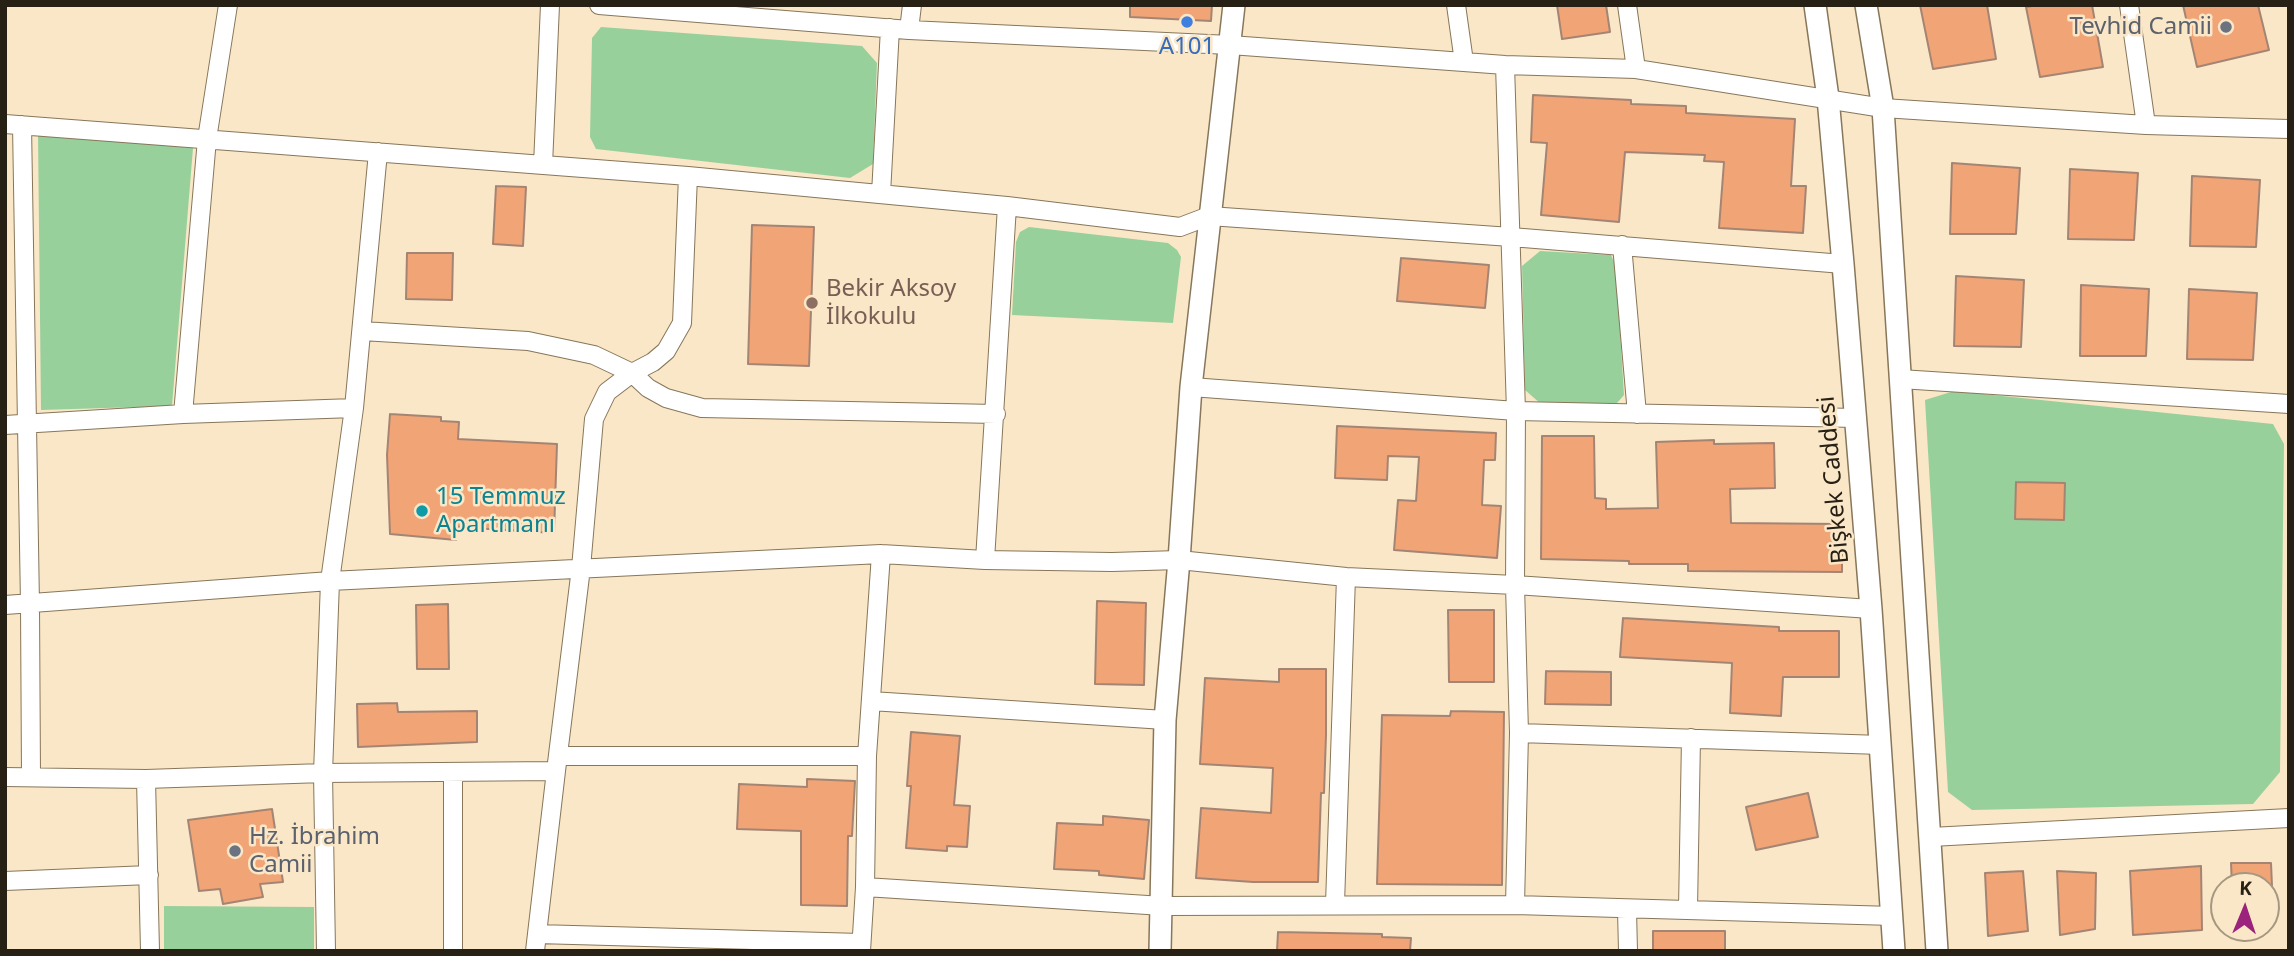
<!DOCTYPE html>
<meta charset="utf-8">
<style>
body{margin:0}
#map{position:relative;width:2294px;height:956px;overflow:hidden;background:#fae7c8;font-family:"Noto Sans",sans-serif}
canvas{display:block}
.frame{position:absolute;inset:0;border:7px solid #272014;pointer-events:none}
.north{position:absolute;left:2210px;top:872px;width:70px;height:70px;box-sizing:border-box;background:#fae7c8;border:2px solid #a69780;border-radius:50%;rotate:2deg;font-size:19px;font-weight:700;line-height:28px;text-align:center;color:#272014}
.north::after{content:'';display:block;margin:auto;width:24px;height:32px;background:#9c237c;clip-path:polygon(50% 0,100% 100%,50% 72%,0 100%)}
</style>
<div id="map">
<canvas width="2294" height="956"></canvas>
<div class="frame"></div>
<div class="north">K</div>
</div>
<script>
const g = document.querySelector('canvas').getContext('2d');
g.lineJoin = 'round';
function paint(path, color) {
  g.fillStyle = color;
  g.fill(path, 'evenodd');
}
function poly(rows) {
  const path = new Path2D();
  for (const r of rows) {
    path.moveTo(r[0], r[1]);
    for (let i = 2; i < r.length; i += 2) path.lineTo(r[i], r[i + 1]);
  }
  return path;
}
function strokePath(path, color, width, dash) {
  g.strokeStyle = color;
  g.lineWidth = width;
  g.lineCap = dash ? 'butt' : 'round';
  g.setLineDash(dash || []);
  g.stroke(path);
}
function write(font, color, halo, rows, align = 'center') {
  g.font = font + ' "Noto Sans",sans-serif';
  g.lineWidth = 5;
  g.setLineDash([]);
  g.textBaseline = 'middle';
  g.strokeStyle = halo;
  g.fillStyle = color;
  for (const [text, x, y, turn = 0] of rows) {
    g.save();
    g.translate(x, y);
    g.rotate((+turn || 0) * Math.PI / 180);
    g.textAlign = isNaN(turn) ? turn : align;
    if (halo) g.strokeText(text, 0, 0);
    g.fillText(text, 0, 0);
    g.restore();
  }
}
const green = poly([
 [601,27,862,46,877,63,873,164,850,178,596,149,590,137,592,38],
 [38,133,193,148,172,406,41,410],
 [1029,227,1168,243,1177,250,1181,257,1173,323,1012,315,1016,242,1020,232],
 [1540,251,1611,255,1616,266,1624,395,1617,403,1541,404,1525,390,1522,266],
 [1954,391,2273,424,2284,444,2280,772,2253,804,1972,810,1948,792,1925,400],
 [164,906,314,907,314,951,164,951]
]);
const building = poly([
 [1130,5,1212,5,1211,21,1130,17,1130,5],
 [1557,5,1606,5,1610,32,1562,39,1557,5],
 [1920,5,1987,5,1996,59,1933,69,1920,5],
 [2038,5,2092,5,2103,67,2040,77,2026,7,2038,5],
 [2183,5,2258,5,2269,50,2197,67,2183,5],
 [1533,95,1631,100,1631,104,1686,106,1686,113,1795,119,1791,186,1806,186,1803,233,1719,228,1724,162,1704,161,1705,155,1625,152,1619,222,1541,215,1547,143,1531,142,1533,95],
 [1952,163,2020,168,2016,234,1950,234,1952,163],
 [2070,169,2138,173,2134,240,2068,239,2070,169],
 [2192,176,2260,180,2256,247,2190,246,2192,176],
 [496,186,526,187,523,246,493,244,496,186],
 [752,225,814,227,809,366,748,364,752,225],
 [407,253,453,253,452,300,406,299,407,253],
 [1401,258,1489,265,1485,308,1397,301,1401,258],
 [1956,276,2024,280,2021,347,1954,346,1956,276],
 [2081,285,2149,289,2146,356,2080,356,2081,285],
 [2189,289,2257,293,2253,360,2187,359,2189,289],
 [390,414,441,417,441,421,459,422,458,439,557,444,554,533,456,527,456,540,390,534,387,455,390,414],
 [1337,426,1496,433,1495,460,1484,460,1482,505,1501,506,1497,558,1394,550,1398,500,1416,501,1419,457,1388,456,1387,480,1335,478,1337,426],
 [1542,436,1594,436,1595,498,1606,499,1606,509,1658,508,1656,442,1714,440,1714,444,1774,443,1775,488,1730,489,1731,523,1842,524,1842,572,1688,571,1688,564,1629,564,1629,561,1541,559,1542,436],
 [2016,482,2065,483,2064,520,2015,519,2016,482],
 [1097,601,1146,603,1144,685,1095,684,1097,601],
 [448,604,449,669,417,669,416,605,448,604],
 [1448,610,1494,610,1494,682,1449,682,1448,610],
 [1623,618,1779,627,1779,631,1839,631,1839,677,1783,677,1781,716,1730,713,1732,663,1620,657,1623,618],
 [1279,669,1326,669,1326,735,1324,793,1321,793,1318,882,1253,882,1196,878,1201,808,1271,813,1273,768,1200,764,1205,678,1279,682,1279,669],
 [1546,671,1611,672,1611,705,1545,704,1546,671],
 [397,703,398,712,477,711,477,742,358,747,357,704,397,703],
 [1451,711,1504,712,1502,885,1377,884,1382,715,1450,716,1451,711],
 [911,732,960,736,954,805,970,806,967,847,947,846,947,851,906,848,911,786,907,786,911,732],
 [807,779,855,781,852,836,848,836,847,906,801,905,801,831,737,829,739,784,807,787,807,779],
 [1808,793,1818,837,1756,850,1746,807,1808,793],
 [272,809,283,882,260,884,263,897,223,904,220,889,199,891,188,820,272,809],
 [1103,816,1149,820,1144,879,1099,875,1099,871,1054,869,1057,823,1103,825,1103,816],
 [2231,863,2271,863,2272,886,2232,886,2231,863],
 [2201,866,2202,930,2133,935,2130,871,2201,866],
 [2023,871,2028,931,1988,936,1985,873,2023,871],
 [2057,871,2096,873,2095,929,2060,935,2057,871],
 [1653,931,1725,931,1725,951,1653,951,1653,931],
 [1278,932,1382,934,1382,937,1411,938,1410,951,1277,951,1278,932]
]);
const minor = poly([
 [599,5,909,30,1230,45,1505,65,1636,69,1883,108,2146,125,2289,129],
 [1456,5,1464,62],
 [1627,5,1636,69],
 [2129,5,2146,125],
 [909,30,912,5],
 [1505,65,1516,411,1515,585,1519,733,1515,905],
 [5,124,688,176,1007,206,1180,227,1209,216,1511,237,1843,264],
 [22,125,30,605,31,776],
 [543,165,550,5],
 [688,176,682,323,666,351,653,362,632,373,648,388,666,398,702,408,996,414],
 [881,194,890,28],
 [1622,245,1637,414],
 [362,331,528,341,594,355,632,373,607,392,594,419,581,568,556,771],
 [1900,379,2289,404],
 [1191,387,1516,411,1856,418],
 [183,414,207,139,228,5],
 [5,425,183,414,354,408],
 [985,560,1007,206],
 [5,605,330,581,881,554,985,560,1112,562,1179,560,1346,577,1515,585,1871,609],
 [871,701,1165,720],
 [1519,733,1881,745],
 [558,756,867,756],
 [453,772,453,951],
 [5,777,146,779,323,773,556,771,535,951],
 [146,779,150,951],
 [1931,837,2289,818],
 [5,881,149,875],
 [865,887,1163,906,1515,905,1893,916],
 [1335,904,1346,577],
 [1688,909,1691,738],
 [1627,910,1628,951],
 [537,934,861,943],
 [326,951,323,773,330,581,354,408,378,152],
 [861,951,865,887,867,756,881,554]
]);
const tertiary = poly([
 [1815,5,1828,98,1843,264,1871,609,1894,951],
 [1866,5,1883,108,1937,951],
 [1160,951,1165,720,1179,560,1191,387,1234,5]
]);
const markers = [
 [1187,22,7,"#3f7fe0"],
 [2226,27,7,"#6b7280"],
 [812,303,7,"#8d6e63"],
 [422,511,7,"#0f9aa8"],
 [235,851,7,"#6b7280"]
];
const worshipNames = [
 ["Tevhid Camii",2212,27],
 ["Hz. İbrahim",249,837,"left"],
 ["Camii",249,865,"left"]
];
const shopNames = [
 ["A101",1187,47]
];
const educationNames = [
 ["Bekir Aksoy",826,289],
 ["İlkokulu",826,317]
];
const streetNames = [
 ["Bişkek Caddesi",1834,480,-95]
];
const cultureNames = [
 ["15 Temmuz",436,497],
 ["Apartmanı",436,525]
];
paint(green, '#98d09c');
paint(building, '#f1a476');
strokePath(building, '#a48574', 2);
strokePath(minor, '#87765a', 20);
strokePath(tertiary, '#87765a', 24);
strokePath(minor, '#fff', 18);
strokePath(tertiary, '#fff', 21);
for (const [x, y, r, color] of markers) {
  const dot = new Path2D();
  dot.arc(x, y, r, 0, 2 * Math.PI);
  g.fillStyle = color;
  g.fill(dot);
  strokePath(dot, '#fae7c8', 2.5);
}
write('24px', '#5b616d', '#fae7c8', worshipNames, 'right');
write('24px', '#366cbe', '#fae7c8', shopNames);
write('24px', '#785e54', '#fae7c8', educationNames, 'left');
write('24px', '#272014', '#fae7c8', streetNames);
write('24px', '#0d838f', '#fae7c8', cultureNames, 'left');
</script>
